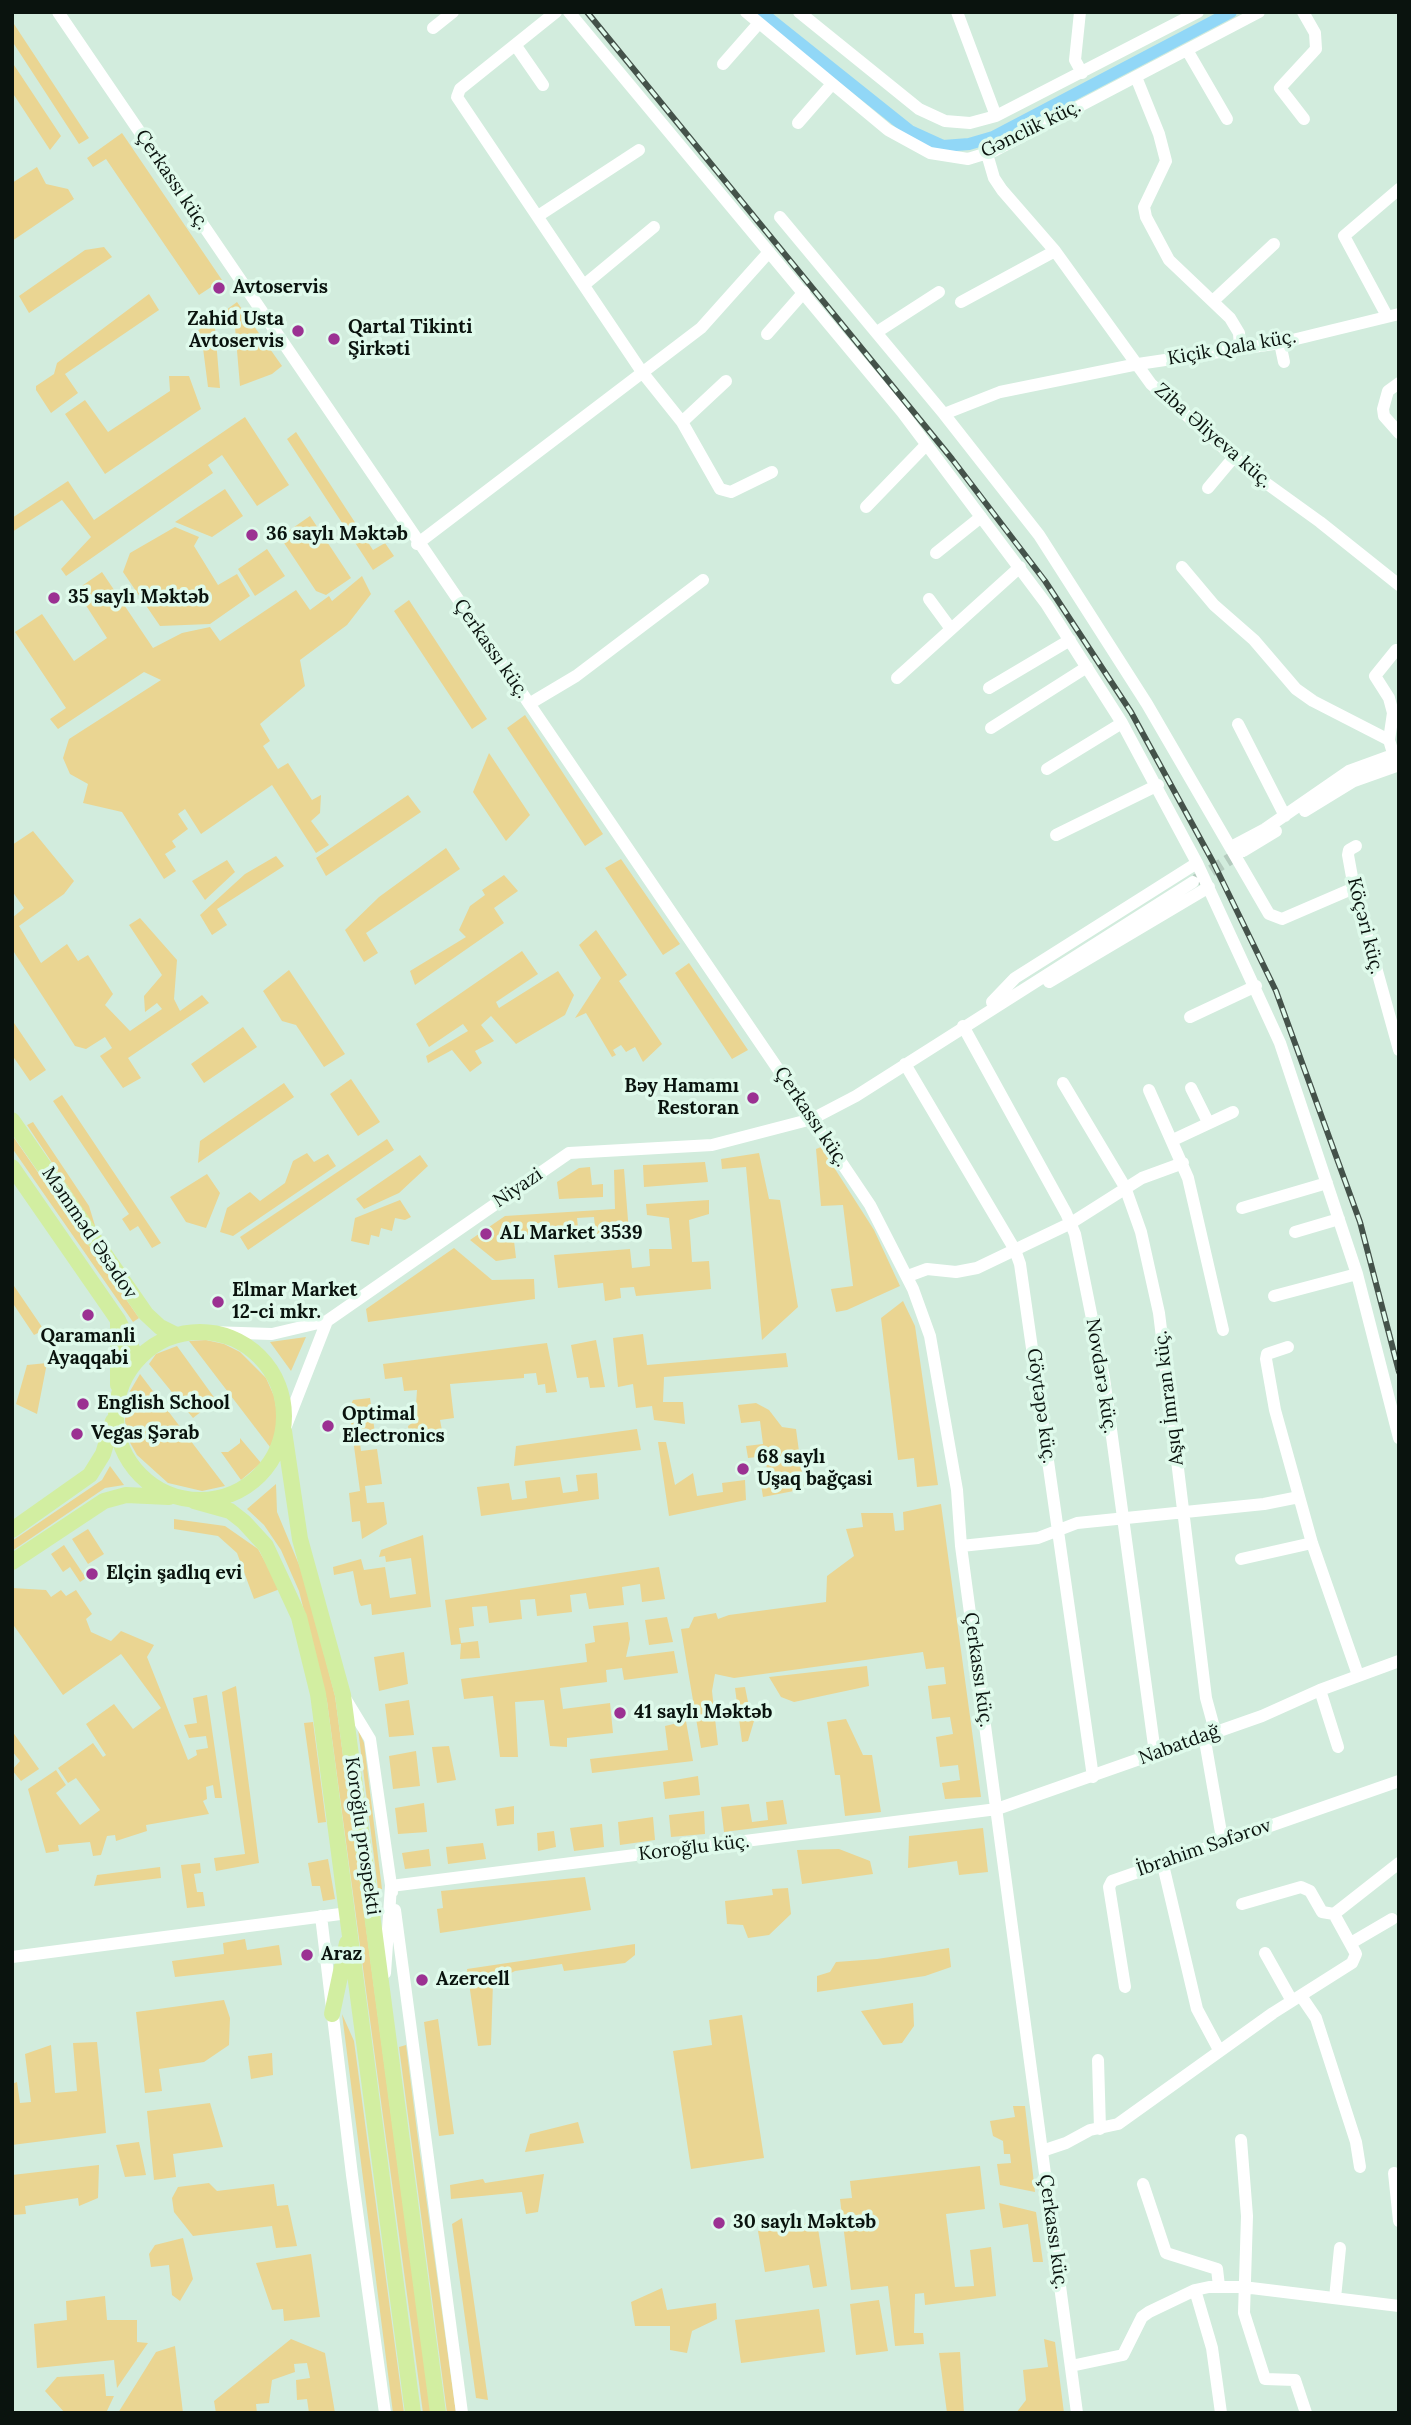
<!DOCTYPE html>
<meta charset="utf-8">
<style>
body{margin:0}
#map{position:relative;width:1411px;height:2425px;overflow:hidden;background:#d2ecdd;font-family:Lora,serif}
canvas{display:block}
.frame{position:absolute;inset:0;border:14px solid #0a130e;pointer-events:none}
</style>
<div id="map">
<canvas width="1411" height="2425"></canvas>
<div class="frame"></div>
</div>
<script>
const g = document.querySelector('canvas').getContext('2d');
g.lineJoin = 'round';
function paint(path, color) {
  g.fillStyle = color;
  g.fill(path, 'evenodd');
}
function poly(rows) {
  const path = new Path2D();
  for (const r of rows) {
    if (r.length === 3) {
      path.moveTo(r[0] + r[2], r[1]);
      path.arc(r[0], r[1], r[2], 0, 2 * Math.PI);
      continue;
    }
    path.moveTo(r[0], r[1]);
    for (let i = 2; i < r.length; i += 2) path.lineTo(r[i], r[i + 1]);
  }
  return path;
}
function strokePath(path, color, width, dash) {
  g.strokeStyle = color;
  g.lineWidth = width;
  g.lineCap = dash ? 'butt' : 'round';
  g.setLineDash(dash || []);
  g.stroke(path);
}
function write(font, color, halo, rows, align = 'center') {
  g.font = font + ' Lora,serif';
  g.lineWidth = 7;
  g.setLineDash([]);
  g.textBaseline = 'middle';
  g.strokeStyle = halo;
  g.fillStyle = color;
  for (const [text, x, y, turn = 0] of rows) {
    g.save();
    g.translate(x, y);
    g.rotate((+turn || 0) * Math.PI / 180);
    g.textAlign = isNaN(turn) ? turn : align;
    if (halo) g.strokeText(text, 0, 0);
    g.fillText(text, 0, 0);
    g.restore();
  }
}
const green = poly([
 [12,21,89,138,79,144,12,41],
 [12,62,61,136,50,150,12,92],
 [122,133,222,280,199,295,106,159,93,167,87,158],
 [37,167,46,184,68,189,74,199,12,241,12,183],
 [104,247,112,257,29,313,19,296,85,250],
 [149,294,159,310,65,374,78,393,51,413,36,390,36,386,54,374,57,363],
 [237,302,282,366,272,374,240,386,235,327,215,328,220,388,208,387,203,348,196,332],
 [169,376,189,376,201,409,105,474,65,414,85,400,108,432,170,391],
 [245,417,289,485,257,506,222,455,208,465,213,473,66,576,61,569,91,537,62,500,12,532,12,518,68,481,94,520],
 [296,432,373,550,385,543,394,556,373,570,287,439],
 [225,489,243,516,212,537,175,522],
 [310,516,351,578,326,595,316,591,282,540,289,535,287,532],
 [175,527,199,537,194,546,218,585,237,574,250,596,210,624,160,626,123,572,130,553],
 [267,549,285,576,255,596,238,569],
 [102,572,153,648,182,633,210,627,220,641,296,590,310,610,329,596,332,601,362,576,371,594,347,625,300,660,305,686,260,724,270,741,263,746,278,769,288,763,312,800,321,795,320,813,311,821,329,845,316,853,272,785,201,834,185,809,178,814,188,829,172,841,176,847,165,854,176,871,164,879,122,812,83,803,88,784,70,774,63,758,69,739,161,680,144,672,58,729,50,719,66,708,15,632,42,614,74,661,107,638,76,590],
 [409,600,487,719,472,729,394,611],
 [525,715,603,834,585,846,507,728],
 [489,753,530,815,506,841,473,792],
 [408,795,421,812,326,876,316,858],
 [33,831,74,881,64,894,19,926,41,963,67,944,78,961,88,955,113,994,105,1005,130,1031,162,1009,157,1003,145,1012,144,996,162,975,129,925,140,918,177,960,174,999,180,1011,202,995,209,1003,128,1058,141,1078,123,1088,100,1056,112,1048,105,1037,86,1049,75,1046,12,949,12,918,24,908,12,891,12,845],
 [446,848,460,869,366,933,378,953,364,962,345,930,379,897],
 [276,856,284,866,217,909,227,925,212,935,200,915,245,874],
 [621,859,680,944,663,955,605,868],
 [227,860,235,872,205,900,192,881],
 [504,875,518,891,494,908,504,923,415,985,410,971,466,937,459,930,470,906,485,895,482,890],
 [596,930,627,975,619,981,662,1044,643,1062,635,1047,626,1052,621,1045,613,1050,616,1055,612,1057,586,1013,575,1018,601,978,579,945],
 [522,951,538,974,496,1002,499,1008,558,971,574,995,565,1015,516,1044,491,1016,481,1025,494,1041,475,1051,482,1063,470,1072,452,1050,428,1063,426,1056,468,1031,463,1024,429,1047,416,1024],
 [689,963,748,1050,732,1059,675,973],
 [289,970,345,1054,324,1067,296,1025,282,1021,263,991],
 [12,1020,46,1070,30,1081,12,1055],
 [243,1027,257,1047,204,1083,191,1064],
 [351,1079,380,1122,358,1136,330,1094],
 [284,1083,294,1097,198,1163,200,1141],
 [62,1095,161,1243,152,1248,138,1226,130,1231,122,1219,129,1214,53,1101],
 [33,1122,89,1206,96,1229,27,1125],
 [12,1135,139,1318,133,1322,12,1148],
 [387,1139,394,1150,248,1250,240,1237],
 [821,1147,874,1230,900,1286,847,1310,836,1312,831,1289,853,1286,843,1205,821,1206,816,1149],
 [307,1153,314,1162,328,1154,336,1166,233,1236,220,1232,227,1208,250,1192,260,1201,285,1183,293,1161],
 [759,1153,769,1199,780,1200,798,1307,762,1340,746,1167,722,1169,721,1159],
 [420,1155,428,1166,399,1193,364,1209,356,1199],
 [705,1162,708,1182,644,1187,643,1165],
 [590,1167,592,1185,603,1184,603,1197,559,1199,557,1182,579,1168],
 [624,1169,629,1233,596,1236,594,1217,577,1218,579,1236,549,1239,547,1222,530,1224,531,1240,514,1241,516,1258,496,1261,470,1240,505,1216,615,1209,614,1170],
 [207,1174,220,1193,206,1228,186,1222,170,1197],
 [400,1200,411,1217,405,1220,395,1218,392,1231,381,1228,379,1237,371,1235,369,1245,351,1241,355,1218],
 [709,1200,709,1214,689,1220,692,1262,709,1261,711,1289,636,1296,634,1287,620,1288,621,1298,605,1301,603,1283,558,1288,554,1255,630,1249,632,1268,650,1266,649,1249,672,1249,669,1218,647,1215,646,1204],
 [454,1248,492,1280,534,1279,535,1299,368,1322,366,1309],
 [12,1283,44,1330,34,1335,12,1302],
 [903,1301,915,1326,938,1485,917,1487,914,1458,898,1460,881,1318],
 [643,1334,647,1365,786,1353,788,1367,664,1377,663,1402,683,1402,685,1424,654,1420,652,1406,636,1408,633,1384,618,1387,613,1338],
 [306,1337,291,1371,270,1342],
 [206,1340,224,1344,240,1352,266,1378,274,1396,277,1413,277,1431,270,1447,189,1341],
 [596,1340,605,1387,590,1388,588,1377,577,1378,571,1345],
 [547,1343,557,1392,546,1393,545,1384,538,1385,536,1373,524,1374,524,1378,450,1384,454,1418,440,1420,444,1441,410,1443,408,1426,415,1421,417,1390,404,1391,402,1377,385,1379,383,1364],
 [177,1346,216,1400,193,1418,149,1364,156,1354],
 [47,1363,37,1414,16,1404,27,1365],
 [140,1374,225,1486,202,1491,168,1483,137,1455,128,1439,125,1421,126,1398],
 [370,1398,375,1433,359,1436,361,1451,377,1449,382,1484,365,1486,367,1503,384,1502,387,1524,362,1539,360,1521,352,1522,349,1493,360,1491,349,1409,353,1400],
 [756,1403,769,1410,782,1427,796,1429,804,1489,763,1497,760,1478,768,1477,765,1456,748,1458,746,1446,763,1444,760,1421,741,1423,738,1405],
 [637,1429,641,1450,514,1466,516,1446],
 [240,1438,261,1463,241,1480,221,1452,228,1452,240,1443],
 [658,1442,666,1442,675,1485,693,1473,697,1496,723,1492,722,1483,745,1480,746,1500,669,1516],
 [110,1466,124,1485,105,1488,12,1551,12,1541,102,1480],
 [597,1473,599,1499,481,1516,477,1487,509,1483,512,1500,527,1498,525,1481,560,1477,563,1493,578,1491,576,1475],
 [276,1484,277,1512,305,1579,335,1696,431,2413,423,2413,327,1701,299,1591,281,1550,264,1525,247,1509],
 [941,1504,981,1797,945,1799,942,1783,960,1780,958,1765,940,1767,936,1737,953,1734,950,1717,932,1719,928,1686,946,1684,944,1667,926,1669,923,1652,734,1678,715,1674,712,1691,718,1745,701,1748,681,1629,689,1628,694,1617,716,1613,718,1619,729,1615,826,1602,827,1576,854,1556,846,1529,863,1527,861,1513,893,1513,895,1531,904,1530,903,1512],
 [174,1519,225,1526,258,1549,280,1589,254,1599,237,1553,218,1536,174,1529],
 [88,1529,104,1554,88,1564,72,1539],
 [423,1535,431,1607,372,1615,371,1604,361,1606,359,1602,353,1571,334,1575,333,1567,361,1559,364,1570,385,1567,390,1598,416,1594,411,1558,386,1562,385,1556,379,1557,381,1550],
 [64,1545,86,1578,80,1582,70,1567,63,1572,51,1554],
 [659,1567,665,1599,642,1602,640,1584,622,1587,624,1605,589,1609,586,1593,570,1595,572,1612,537,1616,535,1599,520,1600,522,1619,489,1623,487,1606,472,1607,474,1626,459,1628,461,1643,478,1641,480,1658,460,1659,461,1644,451,1645,445,1600],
 [12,1588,46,1590,51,1597,61,1590,66,1596,76,1590,92,1614,86,1619,91,1632,111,1641,121,1631,154,1645,147,1657,188,1760,197,1755,196,1750,208,1748,206,1736,189,1738,184,1725,197,1723,193,1698,207,1695,222,1798,215,1798,213,1785,206,1787,207,1799,203,1801,209,1814,146,1825,147,1831,116,1841,115,1835,107,1836,101,1855,93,1856,90,1842,58,1845,59,1851,46,1853,28,1789,56,1770,66,1785,56,1793,80,1825,100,1810,76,1778,68,1783,58,1768,93,1743,103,1757,106,1755,86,1724,114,1704,133,1729,161,1708,121,1654,63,1695,12,1623],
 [667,1617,673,1642,649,1645,645,1620],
 [628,1622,630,1639,626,1657,674,1651,678,1673,624,1680,622,1668,606,1670,607,1682,560,1688,563,1709,610,1703,613,1733,567,1738,567,1747,550,1746,544,1700,515,1702,518,1757,500,1757,493,1696,464,1699,461,1679,587,1662,585,1644,595,1642,593,1626],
 [404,1652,408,1684,379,1691,374,1657],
 [867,1666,869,1686,794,1702,781,1697,769,1677],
 [236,1686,259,1863,216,1871,214,1858,245,1854,222,1692],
 [745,1687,750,1712,757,1711,748,1741,742,1742,735,1688],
 [409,1700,414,1735,389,1737,385,1704],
 [846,1719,863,1755,872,1755,881,1812,845,1816,840,1775,835,1775,827,1722],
 [686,1721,693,1761,592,1773,590,1759,668,1750,665,1726],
 [313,1722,326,1822,318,1823,304,1723],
 [358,1729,364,1743,382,1889,378,1889],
 [12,1731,39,1769,21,1781,12,1770,20,1761,12,1751],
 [449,1746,456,1780,437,1783,432,1747],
 [416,1751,420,1786,393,1789,389,1756],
 [698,1776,700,1795,665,1799,663,1782],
 [783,1800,787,1824,724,1832,721,1807,749,1804,752,1822,768,1820,766,1802],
 [424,1803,427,1832,398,1834,395,1808],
 [514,1806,514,1824,497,1826,495,1809],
 [704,1811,705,1834,671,1837,669,1815],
 [653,1817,655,1840,620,1845,618,1822],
 [602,1824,604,1847,574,1851,570,1828],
 [983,1828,988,1872,959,1875,957,1861,908,1868,909,1836],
 [554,1831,556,1847,538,1851,537,1833],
 [483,1843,486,1859,448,1864,446,1847],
 [429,1849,431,1866,405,1869,402,1853],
 [839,1849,870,1861,873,1874,802,1884,797,1850],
 [328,1859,335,1899,323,1901,320,1886,312,1886,308,1863],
 [200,1863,201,1873,194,1874,197,1892,203,1892,205,1906,187,1908,181,1865],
 [160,1867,161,1878,94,1886,97,1875],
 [585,1877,591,1910,440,1933,437,1909,443,1908,441,1891],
 [788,1888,791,1914,769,1935,748,1938,743,1925,727,1924,725,1901,773,1895,772,1889],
 [245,1939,247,1950,279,1945,282,1965,175,1977,172,1961,224,1954,223,1943],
 [635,1944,635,1955,625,1963,564,1971,562,1964,515,1971,493,1982,491,2045,478,2046,467,1969],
 [949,1948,951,1967,925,1976,817,1992,817,1976,830,1972,836,1962,877,1959],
 [224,2000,230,2018,229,2045,204,2062,159,2069,162,2091,145,2093,136,2012],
 [913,2003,914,2026,902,2043,883,2045,861,2011],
 [342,2014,354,2041,404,2413,393,2413],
 [742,2015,764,2158,691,2169,673,2051,712,2045,709,2020],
 [438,2019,454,2134,439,2136,424,2022],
 [97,2042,106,2133,12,2145,12,2084,17,2082,20,2103,31,2102,25,2054,51,2045,55,2093,77,2091,73,2043],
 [406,2045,419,2147,456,2413,447,2413,399,2047],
 [272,2053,273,2075,251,2079,248,2056],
 [210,2103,223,2147,173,2154,176,2177,154,2180,147,2111],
 [1013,2106,1025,2106,1035,2192,1000,2185,997,2164,1011,2163,1010,2154,1004,2154,1003,2141,993,2136,990,2121,1015,2117],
 [578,2122,584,2143,525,2152,530,2134],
 [139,2142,146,2175,125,2177,116,2145],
 [99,2165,98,2198,79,2206,78,2198,25,2206,26,2214,12,2215,12,2175],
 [980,2166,985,2209,946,2214,955,2287,974,2286,970,2250,991,2247,996,2296,925,2305,924,2293,915,2294,914,2333,923,2333,924,2344,895,2346,888,2286,851,2290,840,2199,852,2198,850,2181],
 [544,2174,538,2212,526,2214,522,2192,451,2199,450,2185,483,2179,485,2183],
 [209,2183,217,2191,274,2184,277,2206,288,2205,297,2246,276,2248,272,2226,193,2236,174,2212,172,2198,178,2187],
 [999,2203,1036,2212,1043,2262,1033,2262,1028,2224,1003,2228],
 [462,2218,488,2400,476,2398,452,2224],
 [817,2222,827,2286,813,2288,809,2265,765,2272,758,2231],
 [183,2238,193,2279,180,2301,172,2295,169,2265,151,2267,149,2254,155,2245],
 [311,2254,320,2317,284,2321,283,2309,272,2310,256,2263],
 [662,2288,667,2310,716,2303,717,2319,692,2331,687,2353,670,2350,670,2326,635,2326,631,2302],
 [105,2296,107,2320,137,2320,137,2342,148,2343,117,2388,114,2360,37,2368,34,2324,67,2320,66,2301],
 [879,2300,888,2351,856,2355,850,2304],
 [819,2309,825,2352,741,2363,735,2320],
 [291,2339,325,2353,335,2413,309,2413,307,2399,297,2400,296,2380,310,2378,307,2363,294,2364,295,2372,272,2380,269,2403,256,2404,257,2413,216,2413,214,2401],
 [1044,2339,1055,2342,1064,2413,1016,2413,1026,2400,1023,2370,1048,2367],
 [175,2346,183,2413,118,2413,156,2352],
 [960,2352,964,2413,947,2413,939,2353],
 [104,2374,106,2396,114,2396,106,2413,65,2413,45,2391,57,2377]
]);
const canal = poly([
 [761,12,910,131,943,146,969,144,993,137,1231,12]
]);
const minorTunnel = poly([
 [1196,880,1243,851]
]);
const minor = poly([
 [58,12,812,1119,870,1205,913,1289,930,1336,957,1490,961,1546,1077,2413],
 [556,12,460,89,457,97,642,372,682,422,720,489,731,492,772,472],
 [569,12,902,412,1047,605,1122,723,1197,863,1280,1043,1357,1274,1399,1438],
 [746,12,888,130,930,153,968,159,994,151,1259,12],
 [799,12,919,109,945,121,970,123,996,116,1198,12],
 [957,12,996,116],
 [1080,12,1075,60,1082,73],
 [1303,12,1315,33,1316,49,1280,88,1304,119],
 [433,28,453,12],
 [516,46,543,85],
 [1187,50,1227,119],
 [723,64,759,23],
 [1136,77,1159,134,1166,161,1144,207,1146,217,1169,260,1230,318,1239,333,1240,347],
 [798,123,832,84],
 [987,154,994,178,1002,190,1055,251,1151,384,1252,473,1320,522,1399,585],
 [538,216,639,150],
 [780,217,944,414,1039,535,1147,704,1269,914,1282,919,1354,888],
 [584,285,654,227],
 [1213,301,1274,244],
 [961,302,1055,251],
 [1387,316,1344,236,1399,189],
 [877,332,939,292],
 [767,334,804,292],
 [1280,343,1284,362],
 [1399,383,1388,391,1383,409,1384,416,1399,433],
 [944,414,1000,392,1138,364,1280,343,1399,314],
 [682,422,726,381],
 [1208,488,1234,457],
 [866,507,926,445],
 [417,544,701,328,769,252],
 [936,553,981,517],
 [1182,567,1214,605,1254,640,1296,689,1313,701,1389,740,1397,766],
 [929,599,951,629],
 [897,678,1020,567],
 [989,688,1070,640],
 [529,704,576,676,703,580],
 [1238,724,1285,816],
 [991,728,1087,667],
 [1389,740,1393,713,1389,698,1375,676,1396,650],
 [1047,769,1122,723],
 [1305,811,1354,781,1399,765],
 [1056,835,1158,785],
 [1356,846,1349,850,1348,855,1354,888,1399,1050],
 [1231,847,1265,829,1349,771,1393,755],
 [1243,851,1276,831],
 [1049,982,1209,887],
 [992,1002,1015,978,1197,863],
 [1190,1017,1256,986],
 [963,1026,1066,1213,1075,1234,1104,1378,1155,1753],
 [905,1064,1015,1250,1020,1264,1093,1777],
 [1063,1083,1125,1187,1141,1232,1159,1313,1206,1698,1215,1731],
 [1191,1088,1208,1122],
 [1149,1090,1188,1178,1223,1330],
 [1173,1140,1233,1112],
 [1242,1208,1327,1183],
 [1295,1232,1339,1219],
 [908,1276,927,1269,956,1272,977,1268,1071,1223,1142,1178,1183,1163],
 [1274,1296,1357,1274],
 [210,1332,272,1334,327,1321],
 [1288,1347,1267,1354,1266,1359,1275,1410,1312,1543,1358,1675],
 [284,1431,327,1321,569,1153,712,1145,812,1119,856,1096,1193,882],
 [961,1546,1038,1538,1077,1523,1264,1504,1299,1497],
 [1241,1559,1312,1543],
 [1320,1690,1338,1747],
 [345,1698,370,1739,392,1892],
 [1204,1735,1223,1844],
 [1163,1865,1197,2009,1219,2050],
 [1242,1904,1301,1887,1310,1891,1322,1912,1334,1914],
 [395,1910,462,2413],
 [321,1916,352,2175,385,2413],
 [1351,1943,1392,1919],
 [1265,1953,1292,2001],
 [12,1957,348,1913],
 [385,1973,391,1886,997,1809,1262,1716,1320,1690,1399,1661],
 [1125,1987,1109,1887,1112,1881,1399,1781],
 [1301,1996,1316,2018,1356,2142,1360,2167],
 [1098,2060,1100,2129],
 [1241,2140,1247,2216,1244,2313,1265,2379,1295,2380,1306,2413],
 [1042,2151,1066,2143,1090,2130,1118,2124,1273,2013,1352,1963,1356,1954,1334,1914,1399,1863],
 [1394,2173,1399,2221],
 [1143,2184,1166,2253,1217,2269,1219,2286],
 [1195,2290,1212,2348,1221,2413],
 [1335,2298,1340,2248],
 [1071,2366,1123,2355,1142,2317,1149,2312,1195,2290,1209,2287,1243,2287,1399,2306]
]);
const major = poly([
 [12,1120,146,1314,160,1327,176,1335],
 [12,1167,118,1320,137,1359],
 [118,1320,118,1385],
 [200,1416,84],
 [284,1431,300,1539,343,1695,438,2413],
 [194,1501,230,1511,244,1522,266,1546,299,1617,318,1694,413,2413],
 [12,1530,90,1475,103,1454,113,1421],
 [12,1562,104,1501,126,1495,169,1497],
 [332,2014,347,1943]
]);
const rail = poly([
 [587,12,952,459,1045,581,1131,712,1213,862,1276,991,1360,1222,1399,1372]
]);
const markers = [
 [219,288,7,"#9b3192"],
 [298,331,7,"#9b3192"],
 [334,339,7,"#9b3192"],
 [252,535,7,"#9b3192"],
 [54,598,7,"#9b3192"],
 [753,1098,7,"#9b3192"],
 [486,1234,7,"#9b3192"],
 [218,1302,7,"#9b3192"],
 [88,1315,7,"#9b3192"],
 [83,1404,7,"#9b3192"],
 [328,1426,7,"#9b3192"],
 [77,1434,7,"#9b3192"],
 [743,1469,7,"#9b3192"],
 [92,1574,7,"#9b3192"],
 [620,1713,7,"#9b3192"],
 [307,1955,7,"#9b3192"],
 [422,1980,7,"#9b3192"],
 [719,2223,7,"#9b3192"]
];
const streetNames = [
 ["Gənclik küç.",1031,129,-26],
 ["Çerkassı küç.",172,180,56],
 ["Kiçik Qala küç.",1232,348,-10],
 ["Ziba Əliyeva küç.",1213,436,41],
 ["Çerkassı küç.",491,649,55],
 ["Köçəri küç.",1365,926,76],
 ["Çerkassı küç.",811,1117,56],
 ["Niyazi",518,1188,-34],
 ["Məmməd Əsədov",89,1233,56],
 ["Novdərə küç.",1101,1376,81],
 ["Aşıq İmran küç.",1169,1398,-97],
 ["Göytəpə küç.",1041,1406,82],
 ["Çerkassı küç.",978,1670,82],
 ["Nabatdağ",1179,1745,-20],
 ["Koroğlu prospekti",362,1836,82],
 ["Koroğlu küç.",694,1848,-7],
 ["İbrahim Səfərov",1204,1848,-19],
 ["Çerkassı küç.",1053,2232,82]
];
const poiNames = [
 ["Avtoservis",233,288],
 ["Zahid Usta",284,320,"right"],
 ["Avtoservis",284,342,"right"],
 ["Qartal Tikinti",348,328],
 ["Şirkәti",348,350],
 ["36 saylı Məktəb",266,535],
 ["35 saylı Məktəb",68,598],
 ["Bәy Hamamı",739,1087,"right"],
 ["Restoran",739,1109,"right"],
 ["AL Market 3539",500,1234],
 ["Elmar Market",232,1291],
 ["12-ci mkr.",232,1313],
 ["Qaramanli",88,1337,"center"],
 ["Ayaqqabi",88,1359,"center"],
 ["English School",97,1404],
 ["Optimal",342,1415],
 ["Electronics",342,1437],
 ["Vegas Şərab",91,1434],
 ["68 saylı",757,1458],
 ["Uşaq bağçasi",757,1480],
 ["Elçin şadlıq evi",106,1574],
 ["41 saylı Məktəb",634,1713],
 ["Araz",321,1955],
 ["Azercell",436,1980],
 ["30 saylı Məktəb",733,2223]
];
paint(green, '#ead592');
strokePath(canal, '#91d7f7', 12);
strokePath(minorTunnel, '#b4cbbe', 12, [12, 6]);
strokePath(minor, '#fff', 12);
strokePath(major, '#d2eea1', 16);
strokePath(rail, '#44524a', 6);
strokePath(rail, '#dffaeb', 3.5, [10]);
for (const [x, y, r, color] of markers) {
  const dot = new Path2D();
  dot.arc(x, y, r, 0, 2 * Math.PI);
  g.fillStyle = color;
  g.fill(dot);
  strokePath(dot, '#dffaeb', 2.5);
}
write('19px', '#0a130e', '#dffaeb', streetNames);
write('bold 19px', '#0a130e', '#dffaeb', poiNames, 'left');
</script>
